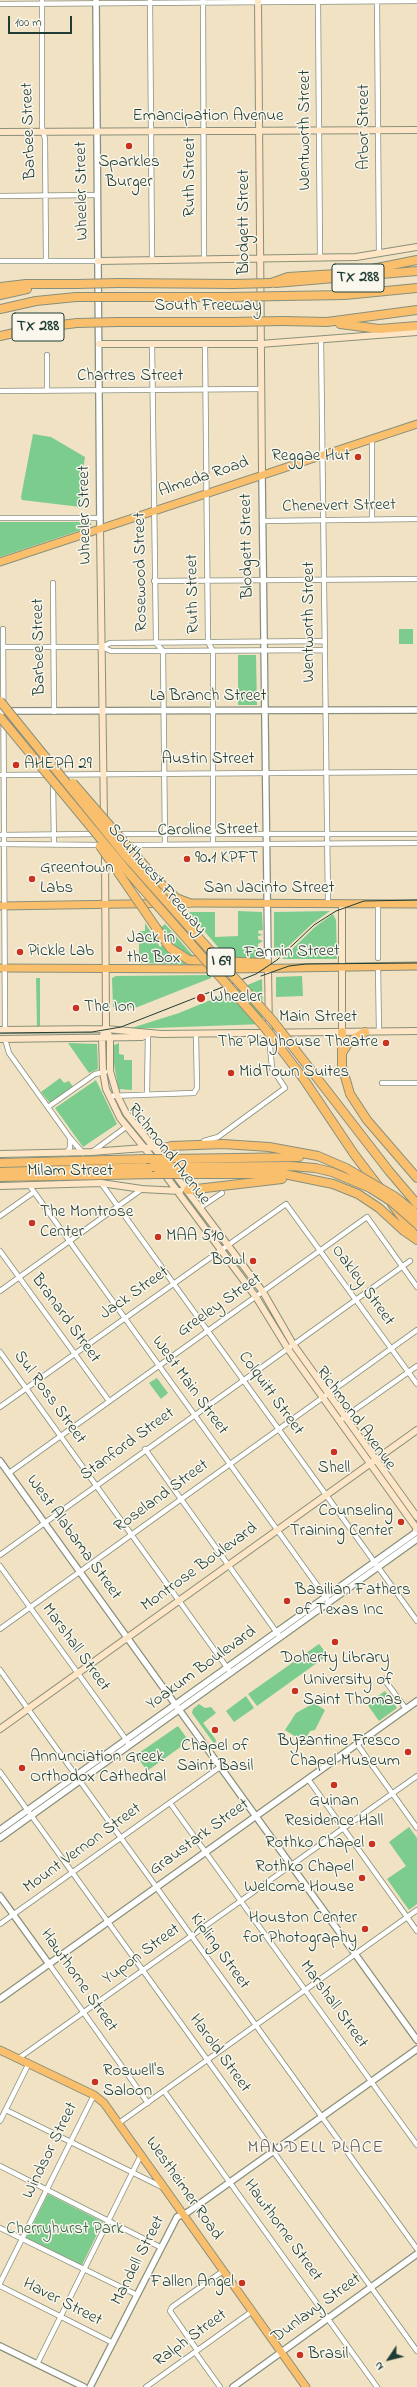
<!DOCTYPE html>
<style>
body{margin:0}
#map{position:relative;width:417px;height:2387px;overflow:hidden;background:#f1e2c4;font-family:"Indie Flower",sans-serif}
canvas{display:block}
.north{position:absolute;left:369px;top:2339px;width:40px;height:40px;-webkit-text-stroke:3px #fbf7ec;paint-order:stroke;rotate:235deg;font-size:11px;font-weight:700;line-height:16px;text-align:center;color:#1f3d34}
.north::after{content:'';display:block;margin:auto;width:14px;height:18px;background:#1f3d34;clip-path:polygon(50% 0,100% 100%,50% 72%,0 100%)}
.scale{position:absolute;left:8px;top:16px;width:64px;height:18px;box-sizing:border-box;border:2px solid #1f3d34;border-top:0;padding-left:5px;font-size:12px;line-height:14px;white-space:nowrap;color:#1f3d34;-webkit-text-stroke:3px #fbf7ec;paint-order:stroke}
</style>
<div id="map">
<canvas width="417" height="2387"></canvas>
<div class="north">N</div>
<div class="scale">100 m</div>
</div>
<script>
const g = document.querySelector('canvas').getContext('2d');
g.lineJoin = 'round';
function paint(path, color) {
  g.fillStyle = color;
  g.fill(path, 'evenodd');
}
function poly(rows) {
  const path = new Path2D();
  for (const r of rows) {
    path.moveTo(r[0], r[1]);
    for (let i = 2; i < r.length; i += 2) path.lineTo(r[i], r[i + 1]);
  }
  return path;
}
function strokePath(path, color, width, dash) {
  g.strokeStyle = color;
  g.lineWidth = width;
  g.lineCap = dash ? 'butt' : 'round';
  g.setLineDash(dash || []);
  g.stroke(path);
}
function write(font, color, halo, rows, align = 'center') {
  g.font = font + ' "Indie Flower",sans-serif';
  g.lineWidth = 3;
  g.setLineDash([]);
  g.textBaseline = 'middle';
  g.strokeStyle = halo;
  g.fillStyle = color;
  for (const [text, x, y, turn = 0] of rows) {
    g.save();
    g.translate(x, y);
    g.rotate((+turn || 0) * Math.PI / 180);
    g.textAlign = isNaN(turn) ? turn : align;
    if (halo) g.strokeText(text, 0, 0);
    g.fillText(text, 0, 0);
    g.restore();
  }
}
const green = poly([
 [33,434,51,437,85,457,83,470,85,495,81,507,22,500,21,497],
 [0,522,88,522,92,524,87,528,0,557],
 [399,629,413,629,413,644,399,644],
 [238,655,256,655,257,705,238,705],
 [238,911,262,912,263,930,258,931,258,933,263,935,258,936,258,939,263,941,258,944,258,949,263,950,264,959,229,960,188,912,215,912,215,937,238,936],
 [330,911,312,924,278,956,274,954,274,912],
 [333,914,336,920,337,959,282,959,315,927],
 [145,923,160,947,163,945,173,955,185,961,201,965,139,963,139,931,145,931],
 [165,924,195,958,177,952,159,929],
 [211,975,211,978,135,1008,113,1007,112,978,116,976],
 [302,976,303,996,276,997,276,977],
 [36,978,40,978,40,1027,37,1027],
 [262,979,263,1024,128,1029,179,1013],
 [68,1043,97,1044,98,1069,89,1073],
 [119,1043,119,1054,124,1055,124,1060,132,1060,132,1090,119,1089,118,1086,113,1059,114,1045],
 [60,1078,64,1083,69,1081,73,1087,52,1102,49,1102,41,1092],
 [96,1080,117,1124,83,1147,55,1108],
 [157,1378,168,1393,161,1399,149,1383],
 [319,1644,328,1655,257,1706,248,1694],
 [385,1691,397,1708,379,1721,367,1704],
 [246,1696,254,1708,234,1722,226,1711],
 [314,1703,325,1710,315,1730,310,1731,304,1742,285,1730,296,1713],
 [199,1704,205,1708,211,1707,216,1713,203,1723,216,1740,215,1745,192,1713,193,1709],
 [178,1726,189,1741,147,1771,136,1755],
 [409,1827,417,1838,417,1904,409,1910,387,1879,406,1866,389,1842],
 [48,2194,103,2222,82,2265,26,2238]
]);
const minor = poly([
 [42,0,42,127,45,139,46,261],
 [203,0,204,259],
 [150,1,152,259],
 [377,1,379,253],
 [318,2,320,258],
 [0,4,417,1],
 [0,196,97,195],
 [0,261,98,261],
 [321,340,328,903],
 [205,343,208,642,213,651,213,844],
 [152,344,156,643,163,651,165,845],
 [47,355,47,390],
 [0,391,260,389],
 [372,438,372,520],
 [0,518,100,518],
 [262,521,417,519],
 [154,581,417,579],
 [53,583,54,712],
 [3,629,5,1030],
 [3,647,102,647,111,651,163,651,324,650],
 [102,647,110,643,324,641],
 [0,775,417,772],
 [53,782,54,845],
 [117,834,417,834],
 [0,835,97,834],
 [0,844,102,845],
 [126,845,417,843],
 [378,905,378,958],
 [378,966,379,1032],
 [5,1039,9,1053,70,1138,83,1153],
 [382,1083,417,1083],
 [147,1094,148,1034],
 [109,1096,194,1093,197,1088,196,1034],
 [48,1107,95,1074,105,1072],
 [204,1141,218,1137,285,1088,272,1068,269,1036],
 [92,1152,126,1127],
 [66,1153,70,1148,70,1138],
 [101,1183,417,1621],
 [29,1185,327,1599],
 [201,1207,222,1193],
 [0,1216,34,1192],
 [0,1251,109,1401],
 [0,1291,142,1189],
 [0,1352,231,1673],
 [0,1407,286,1204,417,1384],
 [339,1421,417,1366],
 [145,1449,280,1637],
 [9,1473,367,1217,417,1287],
 [0,1555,410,1261],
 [0,1566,130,1745],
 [0,1629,417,1330],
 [0,1670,417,2249],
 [384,1679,406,1709],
 [357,1744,417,1828],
 [0,1772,417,2351],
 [308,1779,417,1931],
 [170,1803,417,2145],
 [0,1924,220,1767],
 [49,1964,148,2103],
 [19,2058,417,1776],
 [164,2091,377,2387],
 [6,2110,164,2188],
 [0,2121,29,2063],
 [119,2123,417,1910],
 [0,2166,160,2247],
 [0,2228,137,2295],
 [0,2283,94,2095],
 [0,2286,113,2343],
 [197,2350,170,2311,172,2307,223,2271],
 [195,2352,220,2387],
 [37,2364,141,2155],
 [146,2387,251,2312]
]);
const tertiary = poly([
 [96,0,100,529],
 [262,474,268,966],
 [0,711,417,710],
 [0,1461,417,2040],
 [0,1830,415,1533,417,1528],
 [0,1838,417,1539],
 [0,1896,49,1964],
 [0,1999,417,1701],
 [0,2346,84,2387],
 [90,2387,177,2217,188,2212,417,2049],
 [233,2387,417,2254]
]);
const secondary = poly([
 [258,0,262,474],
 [0,132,417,130],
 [98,261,356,257,417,247],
 [99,344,260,344,417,332],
 [100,529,104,820],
 [105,853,106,1026,102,1038,103,1072,106,1089,120,1118,155,1161],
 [342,904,342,1032],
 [268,969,269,1032],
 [106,1029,110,1038,110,1071,117,1095,126,1113,164,1160],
 [0,1030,106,1029,161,1034,417,1031],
 [0,1039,142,1037,148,1034],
 [0,1154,91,1152,171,1146],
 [163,1172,256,1297,288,1349,417,1529],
 [173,1172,263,1292,293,1344,417,1517],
 [0,1186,101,1183,142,1189,180,1191],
 [0,1729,417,1430]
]);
const primary = poly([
 [0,562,417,424],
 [0,906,189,903,417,904],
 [0,968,229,969,417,966],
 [0,2050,94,2095,104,2103,306,2387]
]);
const motorway = poly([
 [118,283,234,284],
 [271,283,288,277,352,273,417,260],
 [276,283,417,271],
 [0,287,26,284,77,284],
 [0,295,27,289],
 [284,296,345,295,417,288],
 [118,297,228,297],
 [0,309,36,301,76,297],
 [283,321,327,322,417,310],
 [118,322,232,322],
 [340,324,379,329,417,326],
 [0,336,36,328,77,323],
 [157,880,176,898,189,903],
 [157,929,170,948,189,960,267,963],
 [342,1032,342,1066,350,1094,367,1120,417,1178],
 [342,1053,349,1042,365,1032],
 [303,1078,354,1154,379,1187],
 [171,1146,223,1144,269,1147,318,1156,346,1168],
 [171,1159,299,1157],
 [0,1163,146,1159],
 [177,1167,291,1166,315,1168],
 [0,1172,152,1167],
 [182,1174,284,1174,333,1184,358,1194,379,1208,404,1231,417,1240],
 [0,1177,158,1174],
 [188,1190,282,1179],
 [392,1204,416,1237]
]);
const tram = poly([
 [261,976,289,966,306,964,417,963],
 [0,1033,92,1032,121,1027,256,974,277,960,314,925,336,911,364,901,417,900]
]);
const motorwayBridge = poly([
 [77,284,118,283],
 [234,284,271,283],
 [76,297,118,297],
 [228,297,284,296],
 [232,322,283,321],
 [77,323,118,322],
 [0,701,124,854,273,1021,389,1171,417,1204],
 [0,717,128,872,265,1028,303,1078],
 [73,783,157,880],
 [100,846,157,929],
 [146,1159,171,1159],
 [152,1167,177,1167],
 [315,1168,332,1172,370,1188,392,1202,417,1224],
 [346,1168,394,1196,417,1214],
 [158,1174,182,1174]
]);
const markers = [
 [129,146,4,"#c8321e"],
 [358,457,4,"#c8321e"],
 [16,765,4,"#c8321e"],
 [187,859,4,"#c8321e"],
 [32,879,4,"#c8321e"],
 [119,949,4,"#c8321e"],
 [20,952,4,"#c8321e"],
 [201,998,5,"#c8321e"],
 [76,1008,4,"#c8321e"],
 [386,1043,4,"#c8321e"],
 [231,1073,4,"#c8321e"],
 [32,1223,4,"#c8321e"],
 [158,1237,4,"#c8321e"],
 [253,1261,4,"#c8321e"],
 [334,1452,4,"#c8321e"],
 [401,1522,4,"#c8321e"],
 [287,1601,4,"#c8321e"],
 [335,1642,4,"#c8321e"],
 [295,1691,4,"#c8321e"],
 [215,1730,4,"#c8321e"],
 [408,1752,4,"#c8321e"],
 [22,1768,4,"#c8321e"],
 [334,1785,4,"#c8321e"],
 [372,1844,4,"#c8321e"],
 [362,1878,4,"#c8321e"],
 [365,1929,4,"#c8321e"],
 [95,2082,4,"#c8321e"],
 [242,2283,4,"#c8321e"],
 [300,2355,4,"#c8321e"]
];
const shields = [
 [358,278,52],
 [38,327,52],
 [221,962,28]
];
const shieldNames = [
 ["TX 288",358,278],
 ["TX 288",38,327],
 ["I 69",221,962]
];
const streetNames = [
 ["Emancipation Avenue",208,117],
 ["Arbor Street",365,127,-90],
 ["Wentworth Street",306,130,-90],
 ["Barbee Street",30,131,-92],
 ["Ruth Street",191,177,-90],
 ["Wheeler Street",83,191,-91],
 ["Blodgett Street",245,222,-90],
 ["South Freeway",208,307],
 ["Chartres Street",130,377],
 ["Almeda Road",204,478,-19],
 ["Chenevert Street",339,507,-1],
 ["Wheeler Street",86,515,-91],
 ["Blodgett Street",248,546,-91],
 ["Rosewood Street",142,572,-91],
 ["Ruth Street",194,594,-91],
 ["Wentworth Street",310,622,-90],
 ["Barbee Street",40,647,-91],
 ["La Branch Street",208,697],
 ["Austin Street",208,760],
 ["Caroline Street",208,831,-1],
 ["Southwest Freeway",156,880,49],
 ["San Jacinto Street",269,889],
 ["Fannin Street",292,953,-1],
 ["Main Street",318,1018],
 ["Richmond Avenue",168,1155,52],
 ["Milam Street",70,1172],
 ["Oakley Street",362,1286,54],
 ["Jack Street",135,1294,-35],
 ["Greeley Street",220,1306,-35],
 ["Branard Street",65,1319,54],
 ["West Main Street",189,1386,54],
 ["Colquitt Street",270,1394,54],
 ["Sul Ross Street",49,1398,54],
 ["Richmond Avenue",355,1419,54],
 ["Stanford Street",128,1445,-36],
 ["Roseland Street",162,1497,-36],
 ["West Alabama Street",73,1538,54],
 ["Montrose Boulevard",200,1568,-36],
 ["Marshall Street",75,1648,54],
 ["Yoakum Boulevard",202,1669,-36],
 ["Graustark Street",200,1838,-36],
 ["Mount Vernon Street",83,1849,-36],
 ["Kipling Street",219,1952,54],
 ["Yupon Street",142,1955,-36],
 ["Hawthorne Street",78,1981,55],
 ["Marshall Street",333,2005,54],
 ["Harold Street",219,2054,54],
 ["Windsor Street",51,2151,-64],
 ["Westheimer Road",183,2189,55],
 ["Hawthorne Street",282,2231,54],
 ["Mandell Street",139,2261,-63],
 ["Haver Street",62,2303,27],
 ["Dunlavy Street",317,2309,-36],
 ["Ralph Street",191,2339,-36]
];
const poiNames = [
 ["Sparkles",129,163,"center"],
 ["Burger",129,183,"center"],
 ["Reggae Hut",350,457,"right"],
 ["AHEPA 29",24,765],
 ["90.1 KPFT",195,859],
 ["Greentown",40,869],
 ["Labs",40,889],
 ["Jack in",127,939],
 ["the Box",127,959],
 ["Pickle Lab",28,952],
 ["Wheeler",210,998],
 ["The Ion",84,1008],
 ["The Playhouse Theatre",378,1043,"right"],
 ["MidTown Suites",239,1073],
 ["The Montrose",40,1213],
 ["Center",40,1233],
 ["MAA 510",166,1237],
 ["Bowl",245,1261,"right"],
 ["Shell",334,1469,"center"],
 ["Counseling",393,1512,"right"],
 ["Training Center",393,1532,"right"],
 ["Basilian Fathers",295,1591],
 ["of Texas Inc",295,1611],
 ["Doherty Library",335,1659,"center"],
 ["University of",303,1681],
 ["Saint Thomas",303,1701],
 ["Byzantine Fresco",400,1742,"right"],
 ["Chapel Museum",400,1762,"right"],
 ["Chapel of",215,1747,"center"],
 ["Saint Basil",215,1767,"center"],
 ["Annunciation Greek",30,1758],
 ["Orthodox Cathedral",30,1778],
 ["Guinan",334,1802,"center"],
 ["Residence Hall",334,1822,"center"],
 ["Rothko Chapel",364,1844,"right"],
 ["Rothko Chapel",354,1868,"right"],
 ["Welcome House",354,1888,"right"],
 ["Houston Center",357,1919,"right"],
 ["for Photography",357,1939,"right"],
 ["Roswell's",103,2072],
 ["Saloon",103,2092],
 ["Fallen Angel",234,2283,"right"],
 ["Brasil",308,2355]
];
const parkNames = [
 ["Cherryhurst Park",65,2230]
];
const neighbourhoodNames = [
 ["MANDELL PLACE",316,2149]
];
paint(green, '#7ccc8d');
strokePath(minor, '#88907c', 6);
strokePath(tertiary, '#88907c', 8);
strokePath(secondary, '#88907c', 8);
strokePath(primary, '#88907c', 9);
strokePath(motorway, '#88907c', 10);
strokePath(minor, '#fff', 4.5);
strokePath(tertiary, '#fff', 5.5);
strokePath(secondary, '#fde5c5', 6);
strokePath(primary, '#f9bf6d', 7);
strokePath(motorway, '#f9bf6d', 8);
strokePath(tram, '#1f3d34', 1);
strokePath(motorwayBridge, '#88907c', 10, []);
strokePath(motorwayBridge, '#f9bf6d', 8);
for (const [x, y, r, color] of markers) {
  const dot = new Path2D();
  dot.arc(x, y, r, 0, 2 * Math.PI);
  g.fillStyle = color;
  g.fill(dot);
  strokePath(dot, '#fbf7ec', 1.5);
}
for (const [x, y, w] of shields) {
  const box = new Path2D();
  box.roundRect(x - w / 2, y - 14, w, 28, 3);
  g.fillStyle = '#fbf7ec';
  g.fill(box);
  strokePath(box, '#1f3d34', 1);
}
write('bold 16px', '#1f3d34', null, shieldNames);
write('17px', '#1f3d34', '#fbf7ec', streetNames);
write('17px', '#1f3d34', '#fbf7ec', poiNames, 'left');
write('17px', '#36614a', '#fbf7ec', parkNames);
g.letterSpacing = '1px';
write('18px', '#5d5c62', '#fbf7ec', neighbourhoodNames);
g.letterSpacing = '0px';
</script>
